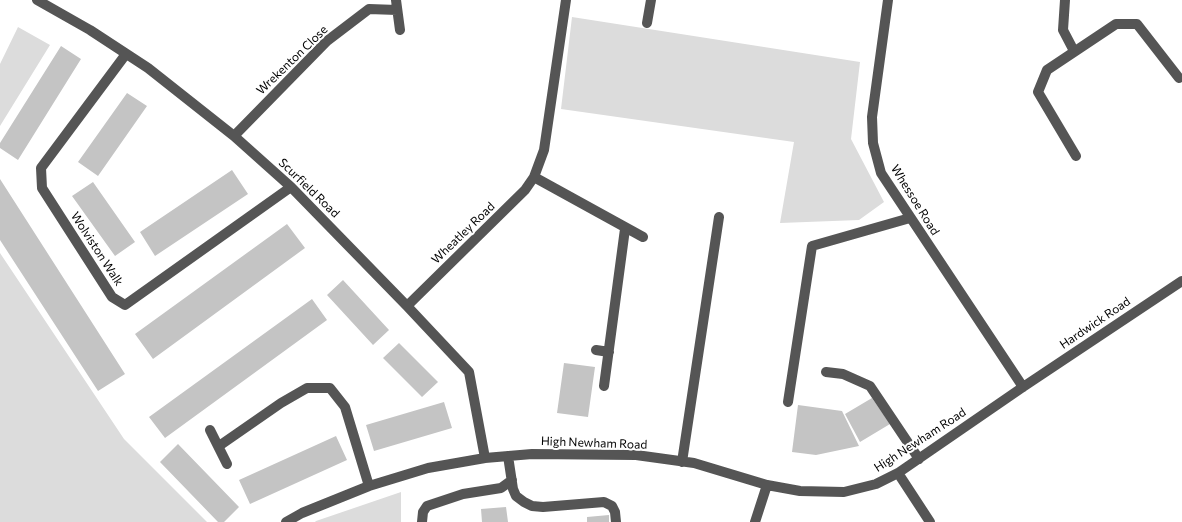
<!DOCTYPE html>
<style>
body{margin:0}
canvas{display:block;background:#fff}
</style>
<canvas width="1182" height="522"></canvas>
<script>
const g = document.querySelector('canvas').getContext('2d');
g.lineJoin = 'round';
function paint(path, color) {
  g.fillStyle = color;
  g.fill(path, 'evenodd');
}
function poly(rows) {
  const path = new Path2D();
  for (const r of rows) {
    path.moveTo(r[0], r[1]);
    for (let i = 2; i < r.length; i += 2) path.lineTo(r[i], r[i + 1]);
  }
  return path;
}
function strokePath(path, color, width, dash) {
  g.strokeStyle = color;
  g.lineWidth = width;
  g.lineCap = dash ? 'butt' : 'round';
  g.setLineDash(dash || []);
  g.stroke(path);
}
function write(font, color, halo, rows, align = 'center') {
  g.font = font + ' Commissioner,sans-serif';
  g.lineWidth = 4;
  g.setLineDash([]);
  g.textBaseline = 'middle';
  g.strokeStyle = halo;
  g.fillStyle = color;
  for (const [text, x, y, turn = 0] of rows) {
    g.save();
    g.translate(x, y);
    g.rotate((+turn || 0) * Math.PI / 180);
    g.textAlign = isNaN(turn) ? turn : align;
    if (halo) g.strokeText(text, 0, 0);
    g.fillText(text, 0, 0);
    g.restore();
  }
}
const green = poly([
 [572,17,860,62,851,139,884,202,859,220,780,223,794,142,561,109],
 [18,27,50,45,0,126,0,64],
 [0,253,124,439,207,522,0,522],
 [401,492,401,522,315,522,316,521]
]);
const building = poly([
 [61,46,81,59,18,160,0,148,0,143],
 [127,93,147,106,98,176,78,162],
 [232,170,248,194,155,256,140,232],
 [0,179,125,374,98,391,0,240],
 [93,182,135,242,115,256,72,196],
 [287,224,305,248,153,359,135,334],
 [343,280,389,330,373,345,327,295],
 [312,299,327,320,165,438,149,417],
 [399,343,438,382,422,397,383,358],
 [564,363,595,367,588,417,557,413],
 [872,398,890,424,860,442,845,414],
 [444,402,452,428,374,451,366,425],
 [798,405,842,411,859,446,816,455,792,452],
 [336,436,347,460,250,504,239,480],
 [178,444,239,507,224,522,218,522,160,462],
 [506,507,508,522,482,522,481,509],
 [609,515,609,522,587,522,587,517]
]);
const minor = poly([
 [37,0,90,30,148,68,234,136,291,187,407,306,469,372,485,458],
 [396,0,400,30],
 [888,0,872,117,873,143,881,173,1023,387],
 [1065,0,1063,30,1074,51],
 [647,23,651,0],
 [126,54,41,168,42,188,112,297,125,305,291,187],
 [234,136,327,41,369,9,397,10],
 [1076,156,1038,92,1047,70,1116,24,1137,24,1179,78],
 [534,177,643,237],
 [407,306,525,190,534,177,544,150,566,0],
 [596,350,609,352],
 [826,372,843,374,870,386,919,459],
 [604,386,625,229],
 [788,402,812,246,910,218],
 [210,430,227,464],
 [219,446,281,403,307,388,330,388,345,407,369,486],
 [508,456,513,489,516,496,524,502,532,506,543,507,604,502,612,506,615,512,616,522],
 [682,462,719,217],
 [898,473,930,522],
 [286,522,302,513,369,486,428,468,485,458,532,454,636,455,694,463,767,485,800,491,844,492,876,484,898,473,1023,387,1182,281],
 [422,522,423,512,427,506,463,494,501,488,512,480],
 [755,522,767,485]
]);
const streetNames = [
 ["Wrekenton Close",292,60,-44],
 ["Scurfield Road",309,188,44],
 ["Whessoe Road",915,200,58],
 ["Wheatley Road",463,233,-44],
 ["Wolviston Walk",97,249,57],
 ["Hardwick Road",1095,323,-34],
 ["High Newham Road",920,440,-33],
 ["High Newham Road",594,443,2]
];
paint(green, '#dcdcdc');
paint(building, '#c4c4c4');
strokePath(minor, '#555', 10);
write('12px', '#000', '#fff', streetNames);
</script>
